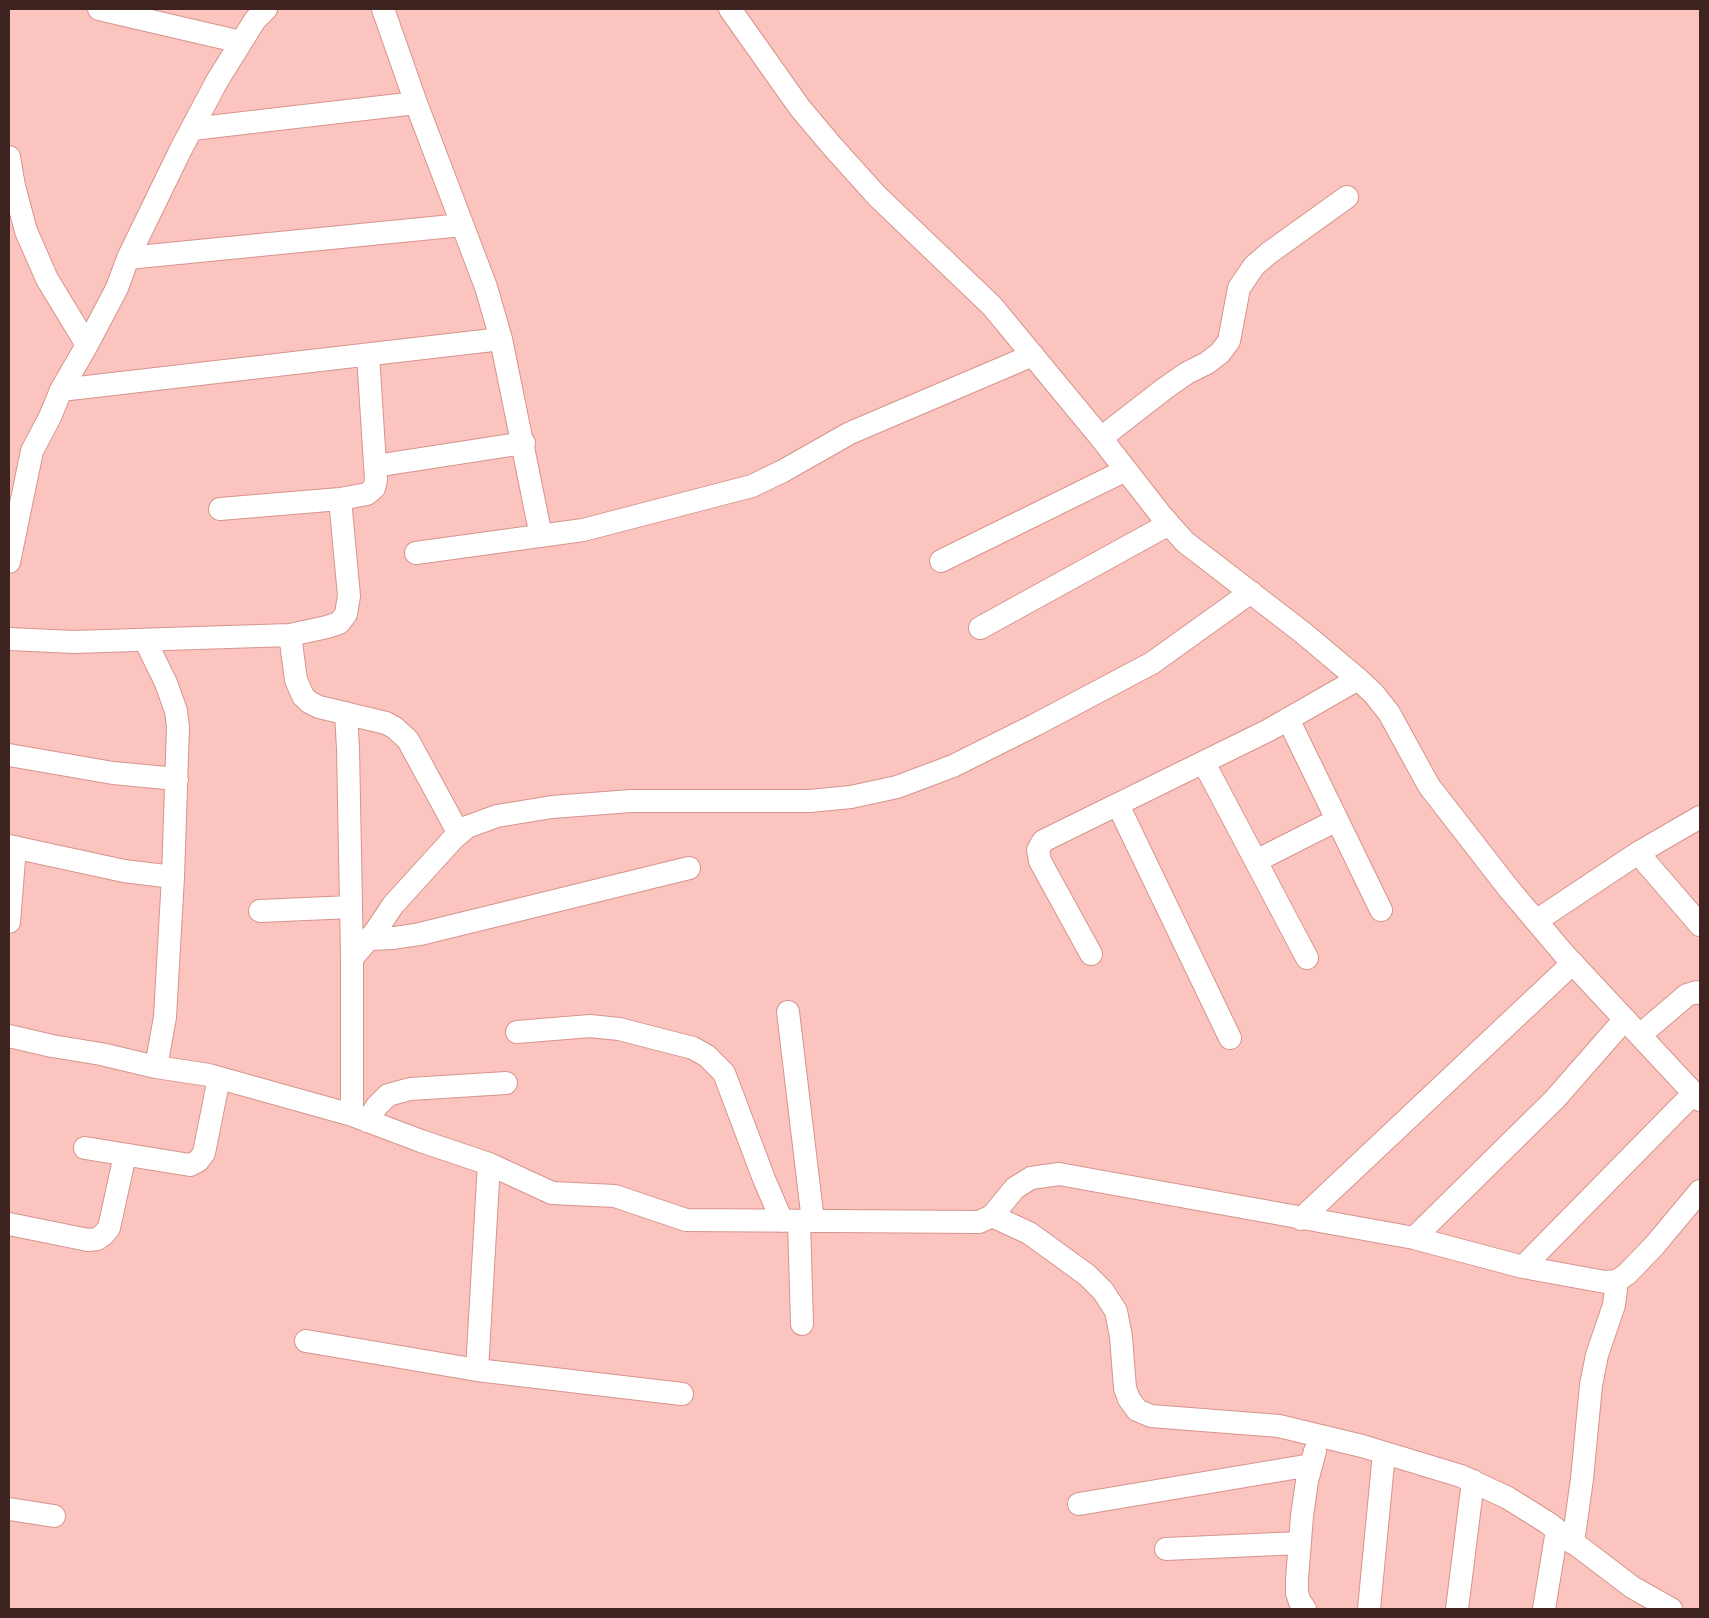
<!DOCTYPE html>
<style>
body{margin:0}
#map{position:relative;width:1709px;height:1618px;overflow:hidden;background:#fcc4be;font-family:Inter,sans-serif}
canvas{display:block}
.frame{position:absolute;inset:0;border:10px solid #3e2421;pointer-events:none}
</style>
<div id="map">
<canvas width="1709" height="1618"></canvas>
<div class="frame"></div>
</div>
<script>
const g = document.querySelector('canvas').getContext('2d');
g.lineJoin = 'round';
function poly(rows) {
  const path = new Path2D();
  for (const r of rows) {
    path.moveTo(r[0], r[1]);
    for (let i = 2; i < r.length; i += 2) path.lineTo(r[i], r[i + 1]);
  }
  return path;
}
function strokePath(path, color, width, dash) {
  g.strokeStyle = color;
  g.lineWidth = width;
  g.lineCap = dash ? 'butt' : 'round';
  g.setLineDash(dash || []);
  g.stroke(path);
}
const minor = poly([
 [99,9,241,42],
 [383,9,416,103,486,287,501,339,541,536],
 [730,9,800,108,832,146,877,196,992,306,1101,438,1161,515,1185,542,1302,632,1358,679,1374,694,1389,713,1429,786,1509,889,1564,954,1700,1100],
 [192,129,416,103],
 [9,157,14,186,26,231,47,279,87,345],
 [128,258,462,225],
 [61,390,501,339],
 [1101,438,1164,389,1187,373,1207,363,1220,353,1229,341,1239,288,1254,266,1269,253,1347,197],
 [375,466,524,443],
 [220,509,340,499,367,494,374,488,376,480,368,355],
 [416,553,583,530,752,486,783,471,850,433,1033,355],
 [941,561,1126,470],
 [9,562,32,451,50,417,61,390,87,345,117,288,128,258,181,149,217,81,255,20,266,9],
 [980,628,1169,524],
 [290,635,296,680,303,696,309,702,319,707,386,723,395,728,408,740,459,834],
 [9,639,74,642,290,635,327,627,339,623,346,614,349,596,340,499],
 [145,640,166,683,176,711,178,727,173,877,165,1017,156,1067],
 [346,713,348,748,352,958,352,1115],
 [1288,719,1381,910],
 [9,755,113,773,177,779],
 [1204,763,1307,958],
 [1118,805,1230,1038],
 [9,846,124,871,173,877],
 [1638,853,1700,925],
 [1256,861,1337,820],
 [260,911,351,907],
 [1536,921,1638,853,1700,817],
 [9,922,15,847],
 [369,939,394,938,420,934,689,868],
 [1091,954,1040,861,1038,850,1043,841,1269,730,1358,679],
 [352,958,375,932,393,905,453,839,467,827,497,816,552,807,631,801,810,801,851,797,897,787,953,766,1035,725,1152,663,1251,592],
 [788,1012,813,1221],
 [517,1032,590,1026,619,1029,693,1048,707,1056,724,1073,764,1179,782,1221],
 [1640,1035,1687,995,1697,992,1700,993],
 [9,1036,52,1046,101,1054,156,1067,209,1075,352,1115,421,1141,489,1164,552,1193,615,1196,686,1220,979,1222,992,1216,1015,1188,1031,1178,1059,1174,1414,1238,1523,1267,1605,1282,1617,1281,1627,1274,1654,1246,1700,1191],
 [367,1121,377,1106,388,1095,410,1089,506,1083],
 [85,1148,190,1165,198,1161,204,1153,219,1078],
 [992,1216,1029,1233,1087,1275,1103,1291,1116,1311,1121,1337,1125,1388,1129,1399,1137,1410,1151,1416,1279,1426,1362,1446,1461,1476,1508,1498,1548,1523,1632,1587,1671,1609],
 [1301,1219,1573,963],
 [799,1221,802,1324],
 [9,1224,88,1240,97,1239,103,1235,109,1228,125,1155],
 [1414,1238,1555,1099,1625,1019],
 [1523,1267,1694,1093],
 [306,1341,477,1370,682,1394],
 [477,1370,489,1164],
 [1079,1504,1311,1465],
 [9,1509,54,1516],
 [1573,1543,1582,1479,1591,1385,1597,1355,1614,1305,1617,1281],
 [1166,1549,1300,1543],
 [1305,1609,1300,1602,1297,1593,1297,1579,1302,1516,1307,1481,1315,1451],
 [1369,1609,1384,1453],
 [1457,1609,1473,1481],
 [1544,1609,1557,1530]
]);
strokePath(minor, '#d6948d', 24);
strokePath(minor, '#fff', 22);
</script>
